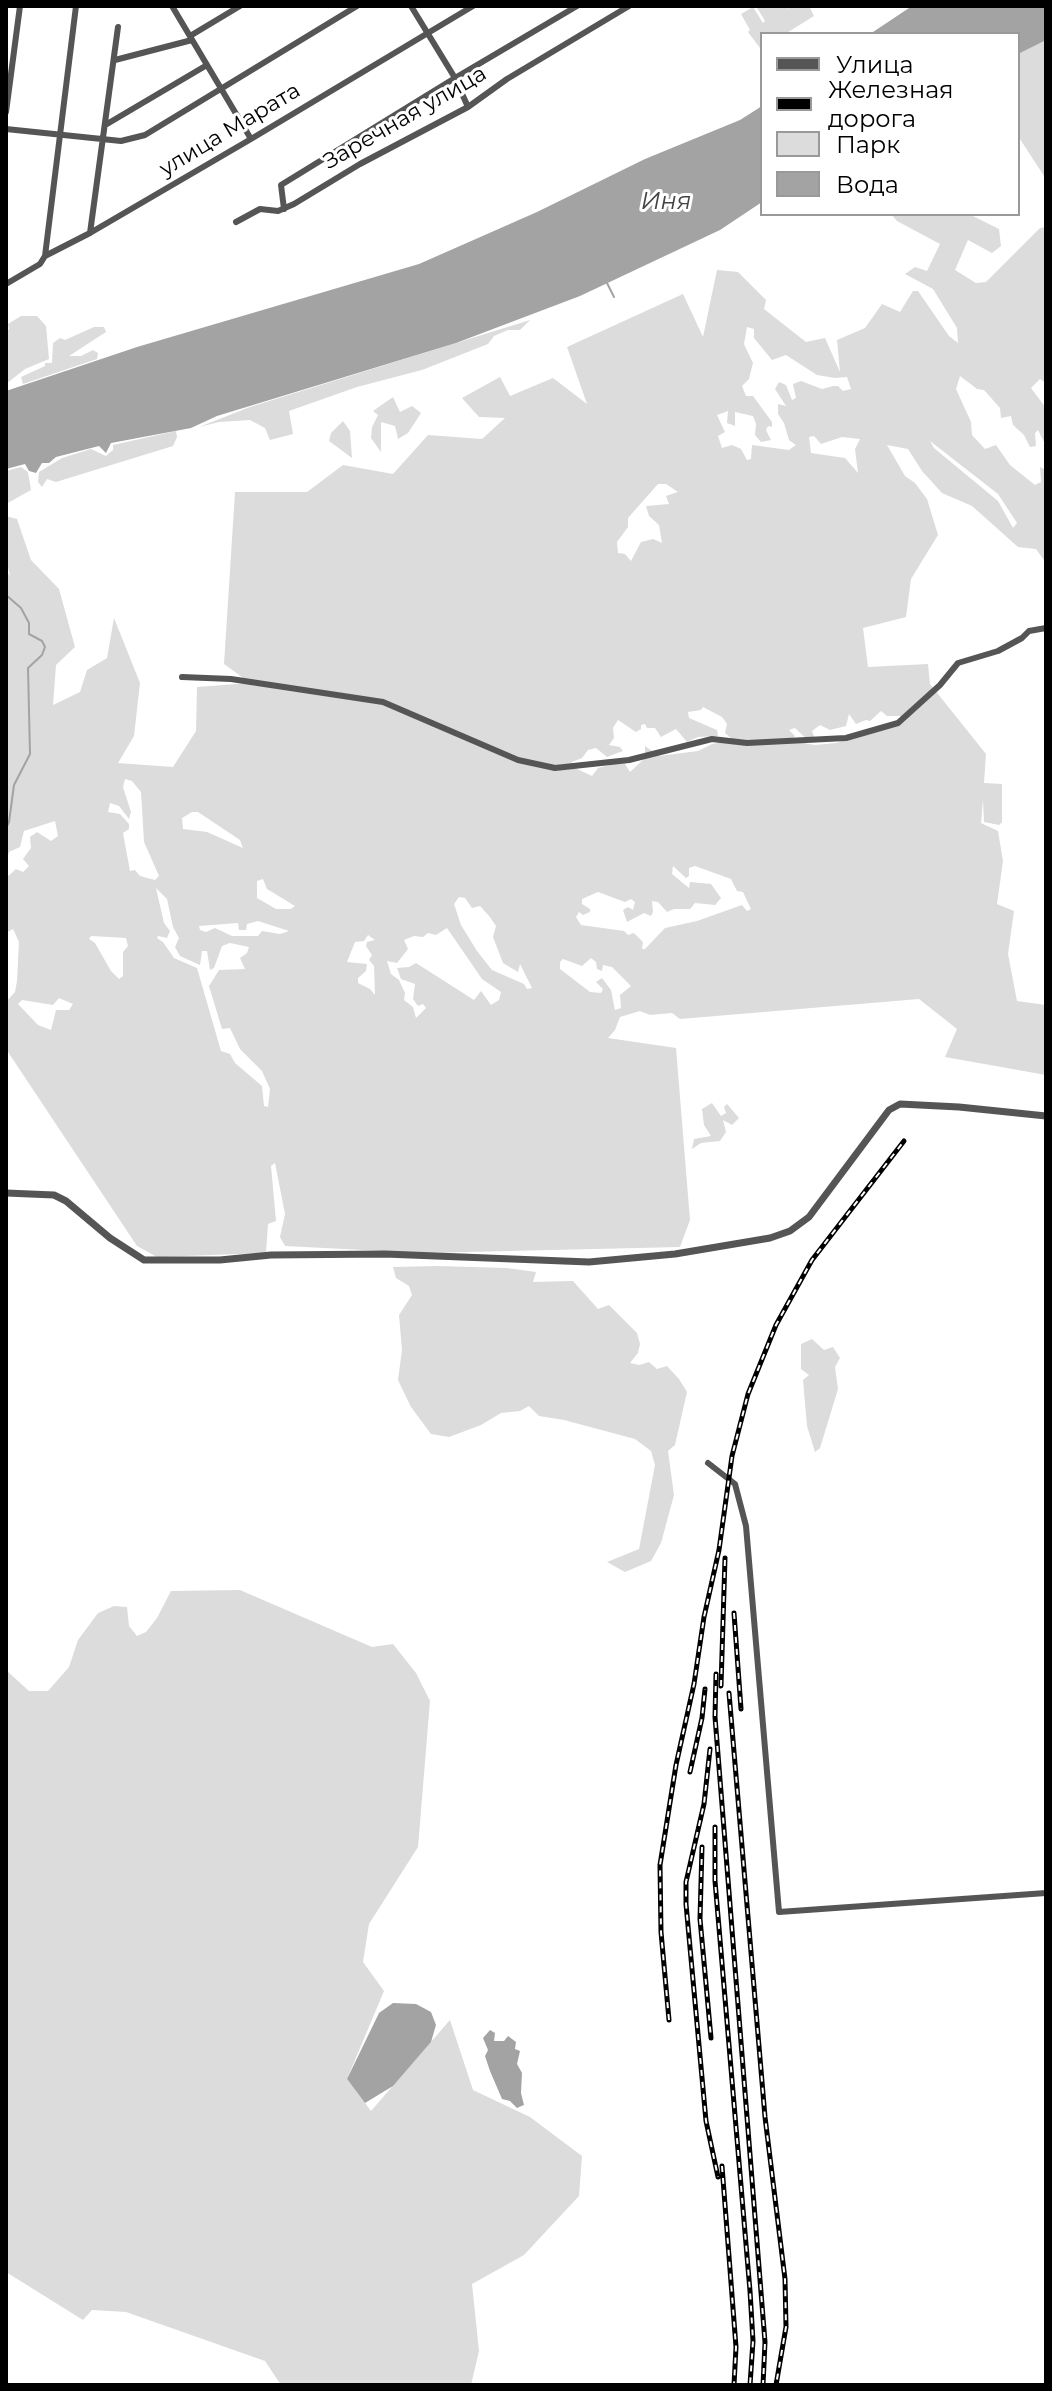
<!DOCTYPE html>
<meta charset="utf-8">
<style>
body{margin:0}
#map{position:relative;width:1052px;height:2391px;overflow:hidden;background:#fff;font-family:Montserrat,sans-serif}
canvas{display:block}
.frame{position:absolute;inset:0;border:8px solid #000;pointer-events:none}
.legend{position:absolute;left:760px;top:32px;width:260px;height:184px;box-sizing:border-box;background:#fff;border:2px solid #999;margin:0;padding:10px 14px;list-style:none;font-size:24px;color:#000}
.legend li{display:flex;align-items:center;gap:16px;height:40px}
.legend b{width:40px;border:2px solid #999}
</style>
<div id="map">
<canvas width="1052" height="2391"></canvas>
<div class="frame"></div>
<ul class="legend">
<li><b style="height:10px;background:#555"></b>Улица</li>
<li><b style="height:10px;background:#000"></b>Железная дорога</li>
<li><b style="height:22px;background:#dcdcdc"></b>Парк</li>
<li><b style="height:22px;background:#a3a3a3"></b>Вода</li>
</ul>
</div>
<script>
const g = document.querySelector('canvas').getContext('2d');
g.lineJoin = 'round';
function paint(path, color) {
  g.fillStyle = color;
  g.fill(path, 'evenodd');
}
function poly(rows) {
  const path = new Path2D();
  for (const r of rows) {
    path.moveTo(r[0], r[1]);
    for (let i = 2; i < r.length; i += 2) path.lineTo(r[i], r[i + 1]);
  }
  return path;
}
function strokePath(path, color, width, dash) {
  g.strokeStyle = color;
  g.lineWidth = width;
  g.lineCap = dash ? 'butt' : 'round';
  g.setLineDash(dash || []);
  g.stroke(path);
}
function write(font, color, halo, rows, align = 'center') {
  g.font = font + ' Montserrat,sans-serif';
  g.lineWidth = 6;
  g.setLineDash([]);
  g.textBaseline = 'middle';
  g.strokeStyle = halo;
  g.fillStyle = color;
  for (const [text, x, y, turn = 0] of rows) {
    g.save();
    g.translate(x, y);
    g.rotate((+turn || 0) * Math.PI / 180);
    g.textAlign = isNaN(turn) ? turn : align;
    if (halo) g.strokeText(text, 0, 0);
    g.fillText(text, 0, 0);
    g.restore();
  }
}
const green = poly([
 [756,6,786,6,788,9,789,6,809,6,814,16,785,34,762,34,762,48,760,48,748,32,750,30,741,14,753,7,763,23,765,21],
 [1046,36,1046,179,1018,136,1018,52],
 [891,214,969,214,999,229,1001,246,992,253,968,240,955,270,976,283,986,282,1040,228,1046,227,1046,383,1040,379,1031,388,1046,408,1046,446,1038,430,1035,433,1036,446,1030,447,1024,435,1013,425,1011,416,1001,418,1000,408,984,390,977,389,960,376,956,389,971,422,972,435,985,449,996,445,1010,465,1035,485,1041,482,1040,467,1046,470,1046,563,1036,549,1018,547,972,506,942,493,922,471,908,449,887,445,905,476,915,483,927,499,938,535,911,579,906,617,863,628,868,667,928,664,930,684,986,754,984,783,1002,784,1002,822,999,825,984,822,983,800,981,823,998,831,1003,861,997,904,1014,911,1008,954,1017,1001,1046,1005,1046,1075,945,1057,957,1029,919,999,680,1019,672,1013,650,1015,640,1011,620,1017,615,1030,608,1038,676,1048,690,1220,680,1247,423,1253,285,1246,280,1237,285,1214,275,1163,271,1166,276,1221,268,1224,266,1253,157,1257,137,1246,6,1049,6,1002,15,992,17,981,19,942,13,929,6,933,6,878,16,869,23,872,29,866,23,859,31,848,30,837,37,832,51,841,58,836,55,821,24,831,20,847,9,852,6,863,6,571,10,576,6,559,6,516,17,519,31,560,59,589,75,647,56,665,53,705,80,692,87,670,107,658,114,618,140,683,134,736,118,763,173,767,196,731,197,687,250,683,224,664,235,492,307,492,343,465,393,474,428,435,482,439,505,418,479,417,462,398,500,377,510,396,553,378,587,404,567,347,683,294,703,337,717,270,738,272,766,300,764,309,806,342,825,338,840,372,837,340,865,328,882,304,900,312,913,291,918,291,949,336,958,343,957,328,933,289,905,274,915,267,927,271,940,244,897,221],
 [747,327,754,329,754,338,772,360,786,355,817,375,835,378,847,377,851,389,843,391,838,386,833,386,822,389,801,381,793,384,796,398,792,400,786,385,779,382,775,389,786,406,778,404,778,414,784,423,789,440,796,445,789,450,752,445,751,459,747,460,741,449,732,445,722,448,718,436,725,432,717,415,728,411,727,423,735,426,735,412,753,416,756,424,755,435,761,442,771,440,766,430,768,426,772,427,772,422,753,396,746,396,742,386,749,379,753,363,744,344],
 [814,436,821,444,842,437,860,439,855,449,858,473,845,458,811,453,809,437],
 [930,441,998,494,1017,523,1013,528,998,501,934,448],
 [658,484,666,484,678,492,666,496,669,504,646,506,649,516,659,525,662,543,653,539,641,542,631,561,625,554,618,553,617,542,628,527,628,518],
 [703,707,722,717,727,724,725,733,733,740,712,744,698,751,659,756,645,746,645,758,630,772,625,764,628,760,598,768,592,776,571,766,572,762,582,758,588,750,596,748,607,757,623,751,620,747,609,745,614,738,613,728,618,720,636,732,641,729,641,725,645,724,647,728,655,728,661,737,676,729,687,742,698,737,718,736,717,730,689,718,688,712,701,710],
 [881,711,887,716,900,716,903,721,836,743,815,745,791,741,795,736,789,730,795,728,811,743,815,739,812,731,820,725,830,730,846,726,849,714,856,724,866,720,870,721],
 [125,779,132,781,141,792,144,842,159,876,155,880,140,876,135,870,130,871,123,833,129,829,129,824,120,814,108,812,110,803,119,806,129,819,131,812,123,787],
 [192,812,198,812,240,840,243,848,207,832,183,829,182,818],
 [673,866,686,878,689,876,689,868,695,866,731,879,737,891,743,892,751,909,747,911,742,905,697,921,665,928,645,949,642,949,643,942,634,933,628,935,624,931,581,925,576,917,579,912,583,915,590,912,590,909,582,904,582,899,598,892,625,902,631,899,635,902,633,910,628,907,623,910,627,922,644,913,651,916,653,912,652,901,658,902,667,912,674,909,690,909,695,903,715,905,721,898,711,884,690,882,689,888,672,874],
 [263,879,267,889,295,906,291,909,276,909,257,898,257,881],
 [156,888,167,899,173,927,179,938,175,947,180,956,200,965,202,951,207,951,210,970,214,968,222,946,230,943,249,947,247,953,240,958,245,969,219,970,209,986,222,1029,230,1028,240,1049,262,1071,270,1089,268,1107,264,1106,262,1086,235,1063,230,1054,221,1051,197,968,174,958,163,942,157,938,158,936,167,938,170,931,164,923],
 [459,897,465,898,472,908,480,906,490,917,496,926,493,937,503,963,518,972,520,964,532,988,527,989,524,984,492,970,477,951,461,925,454,904],
 [258,921,289,931,280,934,262,931,258,936,232,936,215,928,206,932,200,930,199,926,238,923,239,930,246,930,247,924],
 [447,928,482,979,501,992,499,1000,491,1005,481,991,474,1000,416,963,409,967,397,968,401,979,415,984,413,999,418,1006,423,1004,426,1008,416,1018,413,1007,404,1000,405,993,399,980,391,974,387,961,397,963,408,949,404,940,414,936,423,937,428,933,436,935],
 [368,935,375,940,367,942,366,946,372,955,369,960,374,966,375,995,370,989,358,983,358,978,366,971,367,964,347,962,355,942,364,941],
 [91,936,126,938,128,946,123,952,123,976,119,979,111,971,95,943,89,939],
 [591,958,596,962,597,969,602,971,603,965,612,967,631,986,620,995,621,1008,615,1010,611,990,602,978,596,982,603,989,601,993,590,992,560,969,560,962,563,959,582,966],
 [59,998,73,1004,69,1010,56,1010,51,1030,38,1025,18,1004,22,1000,53,1005],
 [21,316,37,316,46,326,49,359,25,369,6,384,6,331,9,329,8,324],
 [530,320,520,330,508,330,494,336,488,344,422,370,357,387,289,411,293,434,270,440,265,428,250,420,219,422,199,427,250,407],
 [94,327,104,327,106,332,69,356,81,356,93,350,98,353,97,359,23,384,21,377,45,366,45,363,52,363,53,343,60,338,65,340],
 [393,397,400,412,412,406,421,413,408,433,398,439,395,426,381,422,381,452,371,438,372,427,378,415,373,411],
 [343,421,350,431,352,458,329,441,331,433],
 [176,431,177,437,173,446,56,482,47,479,42,487,38,482,39,472,62,458,91,449,106,456,113,450,113,445],
 [21,467,28,472,31,490,6,504,6,471],
 [712,1103,721,1116,726,1113,724,1107,727,1104,739,1118,732,1125,723,1120,726,1132,720,1141,701,1143,692,1149,694,1139,711,1136,704,1125,702,1109],
 [438,1266,507,1268,536,1272,533,1282,573,1281,598,1309,609,1305,637,1333,640,1344,638,1353,630,1363,639,1365,649,1362,657,1369,667,1366,679,1379,687,1392,675,1445,668,1451,674,1495,661,1543,651,1561,625,1572,607,1562,639,1549,655,1465,651,1451,635,1439,564,1420,539,1416,529,1406,520,1411,501,1413,481,1425,449,1437,431,1434,411,1407,398,1380,402,1350,399,1315,412,1295,409,1286,396,1278,393,1267],
 [812,1339,824,1350,833,1347,840,1358,835,1367,838,1389,820,1448,815,1452,807,1426,803,1380,809,1375,801,1369,801,1344],
 [240,1590,372,1647,393,1644,416,1673,430,1701,418,1847,369,1924,363,1962,384,1991,347,2079,371,2111,450,2020,473,2090,530,2117,582,2156,579,2196,524,2255,472,2284,479,2351,471,2385,281,2385,265,2361,126,2312,92,2310,83,2320,6,2272,6,1670,29,1691,48,1691,69,1667,78,1640,98,1613,114,1606,127,1607,129,1626,137,1636,146,1632,157,1618,171,1591]
]);
const water = poly([
 [912,6,1046,6,1046,40,1018,54,1018,34,870,34],
 [762,106,762,202,720,230,580,296,456,343,217,416,191,428,111,443,106,453,99,446,56,457,49,463,42,463,36,473,29,471,25,464,6,469,6,391,137,347,419,264,537,212,645,159,740,120],
 [393,2003,416,2004,431,2012,436,2025,431,2042,393,2086,365,2103,347,2079,379,2013],
 [490,2030,495,2033,494,2041,504,2041,508,2036,516,2042,515,2049,520,2051,517,2064,522,2073,521,2093,524,2105,517,2108,510,2101,502,2099,490,2071,485,2056,488,2050,483,2038]
]);
const stream = poly([
 [607,283,614,297],
 [6,595,21,608,29,623,29,634,42,641,45,647,42,655,28,668,30,754,14,785,9,822,6,828]
]);
const minor = poly([
 [172,6,251,139],
 [411,6,455,78,468,107],
 [190,36,240,6],
 [115,60,192,40],
 [6,112,20,6],
 [107,124,207,65],
 [6,129,121,141,145,135,357,6],
 [284,209,281,185,455,78,577,6],
 [236,222,260,209,278,211,294,204,360,164,468,107,507,79,629,6],
 [90,233,118,27],
 [45,256,76,6],
 [6,284,40,264,45,256,90,233,251,139,473,6],
 [182,677,231,679,383,702,518,760,555,768,629,760,712,739,747,743,846,738,898,723,940,685,958,663,998,651,1022,638,1029,631,1046,628],
 [708,1463,735,1484,746,1526,779,1912,1046,1893]
]);
const tertiary = poly([
 [6,1193,54,1195,66,1201,110,1238,144,1260,220,1260,271,1255,385,1254,589,1262,675,1254,770,1238,790,1231,809,1217,889,1110,900,1104,959,1107,1046,1116]
]);
const rail = poly([
 [734,1613,741,1709],
 [716,1674,715,1717,765,2342,763,2385],
 [721,1686,725,1558],
 [729,1693,765,2117,785,2279,786,2327,776,2385],
 [710,1749,704,1804,686,1882,686,1904,706,2121,718,2177],
 [690,1772,702,1718,705,1689],
 [715,1827,715,1881,750,2291,753,2341,750,2385],
 [702,1847,700,1919,711,2038],
 [669,2020,661,1932,660,1865,676,1765,694,1684,704,1617,719,1550,732,1456,748,1394,776,1325,812,1260,904,1141],
 [722,2166,736,2347,734,2385]
]);
const streetNames = [
 ["Заречная улица",405,118,-30],
 ["улица Марата",230,130,-31]
];
const waterNames = [
 ["Иня",666,202]
];
paint(green, '#dcdcdc');
paint(water, '#a3a3a3');
strokePath(stream, '#a3a3a3', 2);
strokePath(minor, '#555', 6);
strokePath(tertiary, '#555', 7);
strokePath(rail, '#000', 5);
strokePath(rail, '#fff', 2, [6]);
write('22px', '#000', '#fff', streetNames);
write('italic 24px', '#444', '#fff', waterNames);
</script>
